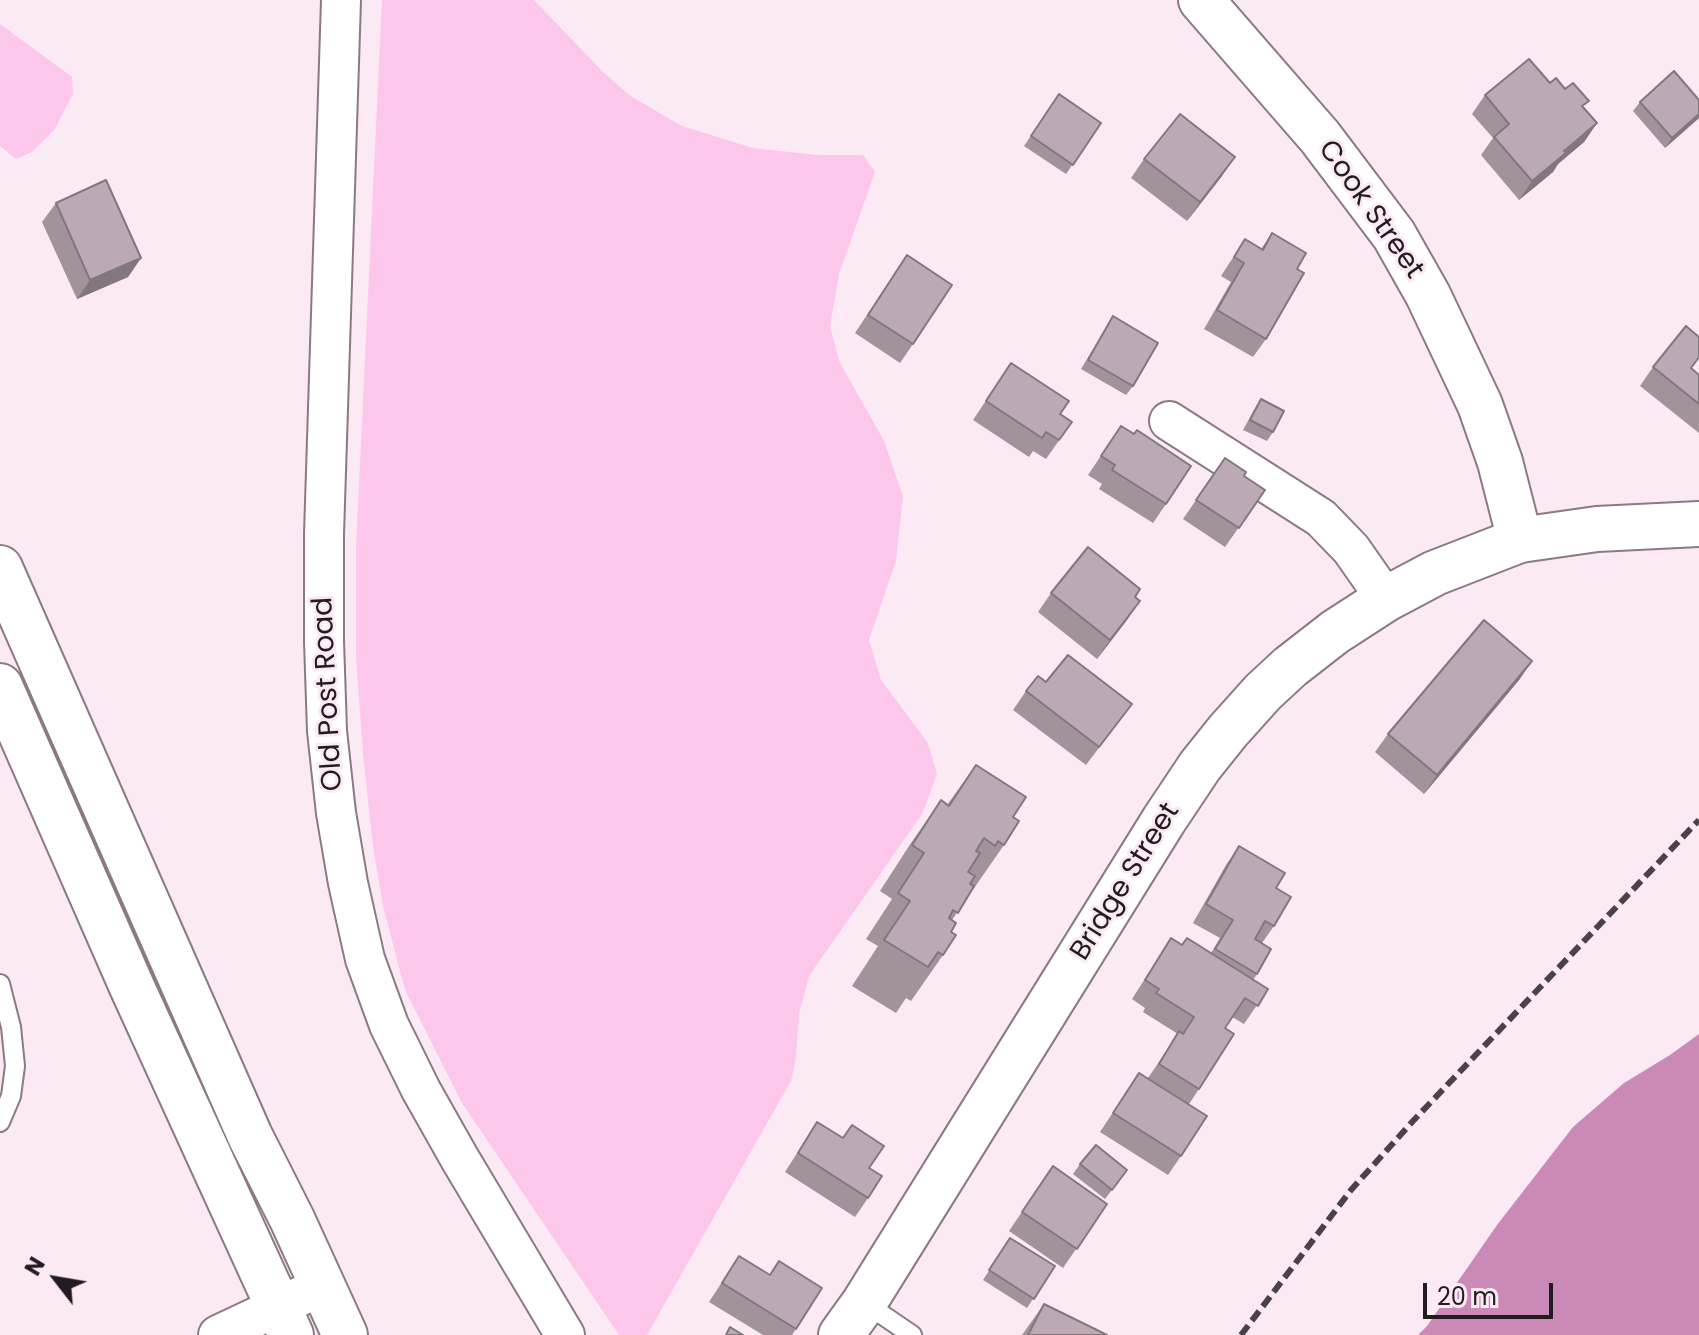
<!DOCTYPE html>
<style>
body{margin:0}
#map{position:relative;width:1699px;height:1335px;overflow:hidden;background:#fbe9f4;font-family:Poppins,sans-serif}
canvas{display:block}
.north{position:absolute;left:16px;top:1239px;width:80px;height:80px;-webkit-text-stroke:6px #fbe9f4;paint-order:stroke;rotate:301deg;font-size:22px;font-weight:700;line-height:32px;text-align:center;color:#221c20}
.north::after{content:'';display:block;margin:auto;width:28px;height:36px;background:#221c20;clip-path:polygon(50% 0,100% 100%,50% 72%,0 100%)}
.scale{position:absolute;left:1423px;top:1283px;width:130px;height:36px;box-sizing:border-box;border:4px solid #221c20;border-top:0;padding-left:10px;font-size:24px;line-height:28px;white-space:nowrap;color:#221c20;-webkit-text-stroke:6px #fbe9f4;paint-order:stroke}
</style>
<div id="map">
<canvas width="1699" height="1335"></canvas>
<div class="north">N</div>
<div class="scale">20 m</div>
</div>
<script>
const g = document.querySelector('canvas').getContext('2d');
g.lineJoin = 'round';
function paint(path, color) {
  g.fillStyle = color;
  g.fill(path, 'evenodd');
}
function poly(rows) {
  const path = new Path2D();
  for (const r of rows) {
    path.moveTo(r[0], r[1]);
    for (let i = 2; i < r.length; i += 2) path.lineTo(r[i], r[i + 1]);
  }
  return path;
}
function strokePath(path, color, width, dash) {
  g.strokeStyle = color;
  g.lineWidth = width;
  g.lineCap = dash ? 'butt' : 'round';
  g.setLineDash(dash || []);
  g.stroke(path);
}
function write(font, color, halo, rows, align = 'center') {
  g.font = font + ' Poppins,sans-serif';
  g.lineWidth = 6;
  g.setLineDash([]);
  g.textBaseline = 'middle';
  g.strokeStyle = halo;
  g.fillStyle = color;
  for (const [text, x, y, turn = 0] of rows) {
    g.save();
    g.translate(x, y);
    g.rotate((+turn || 0) * Math.PI / 180);
    g.textAlign = isNaN(turn) ? turn : align;
    if (halo) g.strokeText(text, 0, 0);
    g.fillText(text, 0, 0);
    g.restore();
  }
}
const green = poly([
 [382,0,534,0,602,71,629,95,682,126,753,148,817,155,863,155,875,172,839,274,830,326,839,361,884,441,903,496,896,561,869,640,881,680,928,743,937,774,922,814,809,976,799,1014,796,1058,791,1081,647,1335,619,1335,462,1103,405,990,383,906,373,846,363,754,356,657,356,548],
 [0,24,72,77,73,94,54,130,32,152,16,159,0,146]
]);
const water = poly([
 [1699,1034,1699,1335,1418,1335,1427,1326,1497,1225,1573,1127,1624,1083,1670,1055]
]);
const service = poly([
 [0,984,11,1027,15,1066,11,1096,0,1122],
 [865,1303,912,1335]
]);
const minor = poly([
 [341,0,324,534,324,641,327,731,336,813,348,883,365,959,389,1025,421,1090,460,1159,565,1335],
 [1169,421,1321,518,1351,549,1386,599],
 [218,1335,322,1286]
]);
const tertiary = poly([
 [841,1335,864,1303,1164,820,1200,766,1228,731,1263,692,1290,667,1335,632,1386,599,1435,573,1520,540]
]);
const secondary = poly([
 [1201,0,1320,137,1394,235,1428,295,1480,405,1500,462,1520,540,1597,529,1699,524]
]);
const primary = poly([
 [0,568,250,1136,292,1219,345,1335],
 [0,686,132,987,291,1335]
]);
const rail = poly([
 [1241,1335,1351,1190,1413,1121,1699,820]
]);
const wall = poly([
 [1550,83,1565,89,1597,123,1584,142,1558,164,1553,172,1519,200,1481,155,1493,138,1472,114,1485,95],
 [1059,94,1101,123,1066,174,1024,146],
 [1699,100,1699,118,1665,148,1633,111,1640,102],
 [1144,159,1222,176,1187,221,1131,178],
 [56,203,141,258,128,277,77,299,42,222],
 [1272,233,1297,269,1266,339,1253,357,1204,329,1231,282,1221,276,1245,239,1261,249],
 [907,255,913,344,900,363,855,333],
 [1113,316,1133,386,1126,395,1081,369],
 [1011,363,1060,414,1072,422,1046,459,1033,451,1029,457,973,420],
 [1653,367,1692,369,1699,375,1699,433,1640,386],
 [1261,399,1273,432,1267,441,1243,430,1255,408],
 [1121,426,1166,504,1153,523,1099,489,1102,484,1088,475],
 [1225,458,1244,476,1265,490,1225,547,1183,519],
 [1051,593,1127,620,1097,659,1038,612],
 [1532,661,1519,680,1424,794,1375,752,1388,734],
 [1046,682,1132,704,1086,765,1013,710,1026,691],
 [976,765,1013,817,1004,845,952,920,951,932,943,955,911,1001,906,998,896,1013,852,986,878,946,866,939,892,899,880,891,909,846,941,800,947,805],
 [1239,846,1276,888,1274,926,1262,943,1257,974,1253,980,1268,989,1244,1024,1232,1017,1225,1028,1199,1089,1189,1104,1181,1156,1168,1175,1100,1132,1139,1073,1148,1078,1178,1034,1143,1012,1145,1008,1132,999,1171,938,1182,945,1211,953,1220,938,1193,923,1226,865],
 [817,1122,869,1168,868,1198,855,1217,785,1172],
 [1080,1164,1127,1170,1105,1199,1073,1174],
 [1053,1166,1107,1204,1063,1268,1009,1231],
 [1010,1238,1055,1266,1027,1308,983,1280],
 [739,1256,770,1275,822,1288,792,1335,763,1335,709,1302],
 [1044,1304,1107,1335,1022,1335]
]);
const shadedWall = poly([
 [1699,114,1699,118,1665,148,1672,138],
 [1597,123,1584,142,1558,164,1553,172,1519,200,1532,181,1564,151],
 [1235,157,1222,176,1187,221,1200,202],
 [141,258,128,277,77,299,90,280],
 [1140,601,1127,620,1097,659,1110,640],
 [1532,661,1519,680,1424,794,1437,775]
]);
const building = poly([
 [1529,59,1550,83,1556,78,1565,89,1573,83,1589,101,1582,106,1597,123,1564,151,1566,153,1532,181,1494,137,1509,124,1485,95,1529,59],
 [1674,71,1699,100,1699,114,1672,138,1640,102,1674,71],
 [1059,94,1101,123,1073,165,1031,136,1059,94],
 [1180,114,1235,157,1200,202,1144,159,1180,114],
 [106,180,141,258,90,280,56,203,106,180],
 [1272,233,1306,253,1297,269,1304,273,1266,339,1217,310,1244,263,1234,257,1245,239,1263,250,1272,233],
 [907,255,952,285,913,344,868,315,907,255],
 [1113,316,1158,343,1133,386,1088,360,1113,316],
 [1686,326,1699,337,1699,357,1691,368,1699,375,1699,404,1653,367,1686,326],
 [1011,363,1069,401,1060,414,1072,422,1059,440,1046,432,1042,438,986,401,1011,363],
 [1261,399,1284,411,1273,432,1250,420,1261,399],
 [1121,426,1134,434,1137,430,1191,466,1166,504,1112,470,1115,465,1101,456,1121,426],
 [1225,458,1246,472,1244,476,1265,490,1239,528,1196,500,1225,458],
 [1088,547,1140,589,1135,597,1140,601,1110,640,1051,593,1088,547],
 [1484,620,1532,661,1437,775,1388,734,1484,620],
 [1068,655,1132,704,1099,747,1026,691,1038,676,1046,682,1068,655],
 [976,765,1026,797,1013,817,1019,821,1004,845,998,841,995,846,984,838,976,851,980,853,968,872,975,876,970,884,974,886,958,913,953,910,949,918,956,923,951,932,956,935,943,955,938,952,928,967,884,940,910,901,898,893,924,853,912,845,941,800,949,806,976,765],
 [1239,846,1285,873,1276,888,1291,897,1274,926,1265,921,1255,939,1271,949,1257,974,1215,949,1233,920,1206,904,1239,846],
 [1171,938,1182,945,1187,938,1268,989,1258,1006,1245,998,1225,1028,1234,1034,1199,1089,1159,1064,1179,1031,1183,1034,1194,1017,1156,993,1159,989,1145,980,1171,938],
 [1139,1073,1207,1116,1181,1156,1113,1113,1139,1073],
 [817,1122,843,1138,852,1125,884,1146,869,1168,882,1176,868,1198,798,1153,817,1122],
 [1096,1145,1127,1170,1112,1190,1080,1164,1096,1145],
 [1053,1166,1107,1204,1077,1249,1022,1212,1053,1166],
 [1010,1238,1055,1266,1034,1299,989,1270,1010,1238],
 [739,1256,770,1275,779,1261,822,1288,796,1329,722,1283,739,1256],
 [1044,1304,1107,1335,1028,1335,1044,1304],
 [730,1327,743,1335,726,1335,730,1327]
]);
const streetNames = [
 ["Cook Street",1370,210,55],
 ["Old Post Road",329,694,-93],
 ["Bridge Street",1126,882,-58]
];
paint(green, '#fdc7eb');
paint(water, '#ca89b6');
strokePath(service, '#8b7a85', 22);
strokePath(minor, '#8b7a85', 42);
strokePath(tertiary, '#8b7a85', 48);
strokePath(secondary, '#8b7a85', 48);
strokePath(primary, '#8b7a85', 48);
strokePath(service, '#fff', 18);
strokePath(minor, '#fff', 38);
strokePath(tertiary, '#fff', 44);
strokePath(secondary, '#fff', 44);
strokePath(primary, '#fff', 44);
strokePath(rail, '#4a4247', 6, [12, 6]);
paint(wall, '#a1929c');
paint(shadedWall, '#83777f');
paint(building, '#bbaab5');
strokePath(building, '#83777f', 2);
write('28px', '#221c20', '#fbe9f4', streetNames);
</script>
